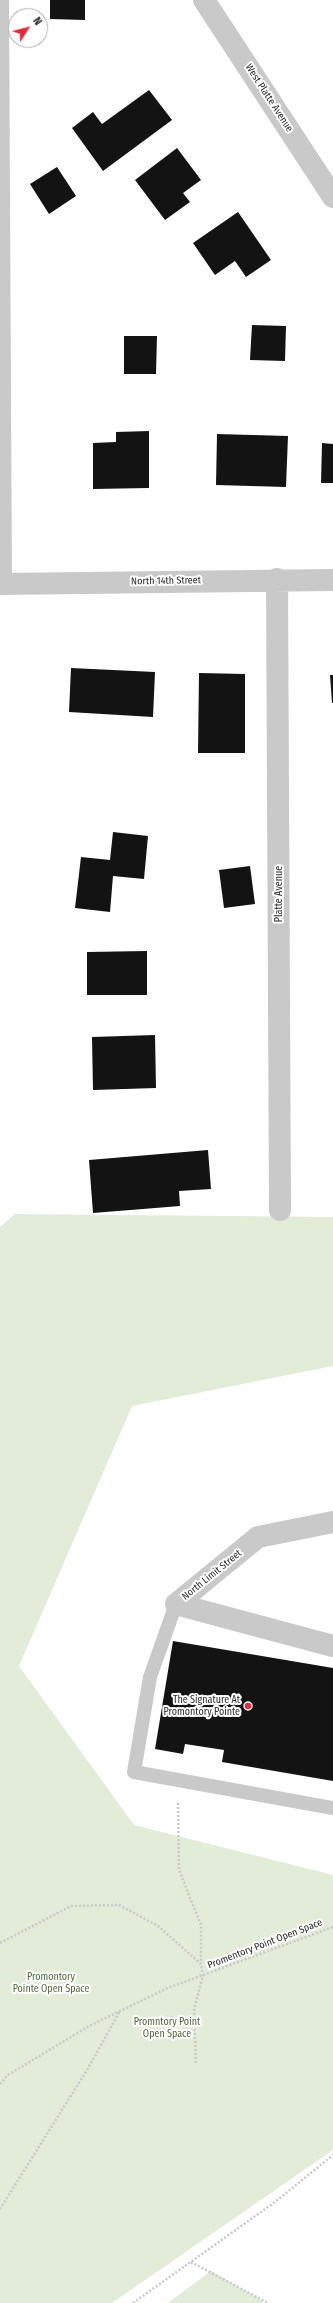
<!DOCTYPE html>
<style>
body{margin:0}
#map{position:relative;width:333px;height:2303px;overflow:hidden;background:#fff;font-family:"Fira Sans Condensed",sans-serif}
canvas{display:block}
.north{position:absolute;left:8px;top:8px;width:40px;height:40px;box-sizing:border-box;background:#fff;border:1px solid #ababab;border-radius:50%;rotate:54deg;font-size:11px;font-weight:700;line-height:16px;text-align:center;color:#2c2c2c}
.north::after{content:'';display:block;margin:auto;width:14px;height:18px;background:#ea283b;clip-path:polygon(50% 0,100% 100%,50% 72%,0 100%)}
</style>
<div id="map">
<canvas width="333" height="2303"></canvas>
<div class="north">N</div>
</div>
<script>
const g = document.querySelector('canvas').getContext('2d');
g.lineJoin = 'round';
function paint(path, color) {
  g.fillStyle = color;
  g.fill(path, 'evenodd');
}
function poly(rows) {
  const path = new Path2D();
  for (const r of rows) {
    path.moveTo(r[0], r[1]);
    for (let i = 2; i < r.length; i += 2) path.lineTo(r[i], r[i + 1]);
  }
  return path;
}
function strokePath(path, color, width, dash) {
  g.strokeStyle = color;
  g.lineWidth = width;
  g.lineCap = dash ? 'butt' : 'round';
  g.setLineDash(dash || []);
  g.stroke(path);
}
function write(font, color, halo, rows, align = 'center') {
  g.font = font + ' "Fira Sans Condensed",sans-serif';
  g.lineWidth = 4;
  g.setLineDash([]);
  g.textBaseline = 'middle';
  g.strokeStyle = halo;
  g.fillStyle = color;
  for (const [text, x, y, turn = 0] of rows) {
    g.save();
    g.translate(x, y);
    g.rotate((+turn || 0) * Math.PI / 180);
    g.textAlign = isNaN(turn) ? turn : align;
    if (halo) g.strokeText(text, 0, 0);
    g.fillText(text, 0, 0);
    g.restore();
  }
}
const green = poly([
 [15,1214,333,1217,333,1366,132,1406,19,1666,134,1825,333,1875,333,2150,112,2303,0,2303,0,1227],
 [211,2271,263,2301,261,2303,168,2303]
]);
const building = poly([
 [50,0,85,0,85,20,50,19],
 [149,90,172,120,103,171,72,128,93,112,102,124],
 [177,148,201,180,183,193,190,202,165,220,135,180],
 [57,167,76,196,49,214,30,184],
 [238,212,271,260,246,277,235,261,215,275,193,243],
 [252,325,286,326,285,361,250,360],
 [124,336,157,336,156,374,124,374],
 [149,431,149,488,93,489,93,443,116,442,116,432],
 [217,434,288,436,286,487,216,485],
 [322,443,333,444,333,483,321,483],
 [71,668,155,672,153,717,69,712],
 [199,673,245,674,245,753,198,753],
 [330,675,333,675,333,703,332,703],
 [113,832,148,836,144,879,113,876,110,912,75,908,81,857,110,860],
 [250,866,255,904,224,908,219,870],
 [147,951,147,995,87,995,87,952],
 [155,1035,156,1088,93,1090,92,1037],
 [208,1150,211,1189,179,1191,180,1206,93,1213,89,1160],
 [173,1641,333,1668,333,1781,222,1762,224,1750,185,1744,183,1754,155,1749]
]);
const path = poly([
 [178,1803,179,1870,201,1925,201,1964],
 [0,1943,71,1906,119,1905,158,1926,201,1964,203,1976,194,2009,196,2063],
 [0,2084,8,2075,89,2026,120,2011,168,1988,333,1927],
 [0,2209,87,2070,120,2011],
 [191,2262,268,2303],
 [133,2303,275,2202,333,2155]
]);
const lane = poly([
 [2,0,5,584],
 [176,1604,150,1677,134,1772,333,1808]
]);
const street = poly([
 [204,0,333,197],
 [277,579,280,1210],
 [0,584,333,580],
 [333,1522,258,1537,176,1604,333,1646]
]);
const markers = [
 [248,1706,4,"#ea283b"]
];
const streetNames = [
 ["West Platte Avenue",269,98,57],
 ["North 14th Street",166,581,-1],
 ["Platte Avenue",279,894,-90],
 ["North Limit Street",212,1575,-39],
 ["Promentory Point Open Space",265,1944,-21]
];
const poiNames = [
 ["The Signature At",240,1700],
 ["Promontory Pointe",240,1712]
];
const parkNames = [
 ["Promontory",51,1977],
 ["Pointe Open Space",51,1989],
 ["Promntory Point",167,2022],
 ["Open Space",167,2034]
];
paint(green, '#e3ebd9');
paint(building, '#131313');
strokePath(path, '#c9c9c9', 2.5, [2, 2]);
strokePath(lane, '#c9c9c9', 14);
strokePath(street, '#c9c9c9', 22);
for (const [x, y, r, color] of markers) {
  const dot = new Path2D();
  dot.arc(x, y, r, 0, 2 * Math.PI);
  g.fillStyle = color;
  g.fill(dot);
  strokePath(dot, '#fff', 1.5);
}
write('10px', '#2c2c2c', '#fff', streetNames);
write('10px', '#2c2c2c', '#fff', poiNames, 'right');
write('10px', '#506939', '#fff', parkNames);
</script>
